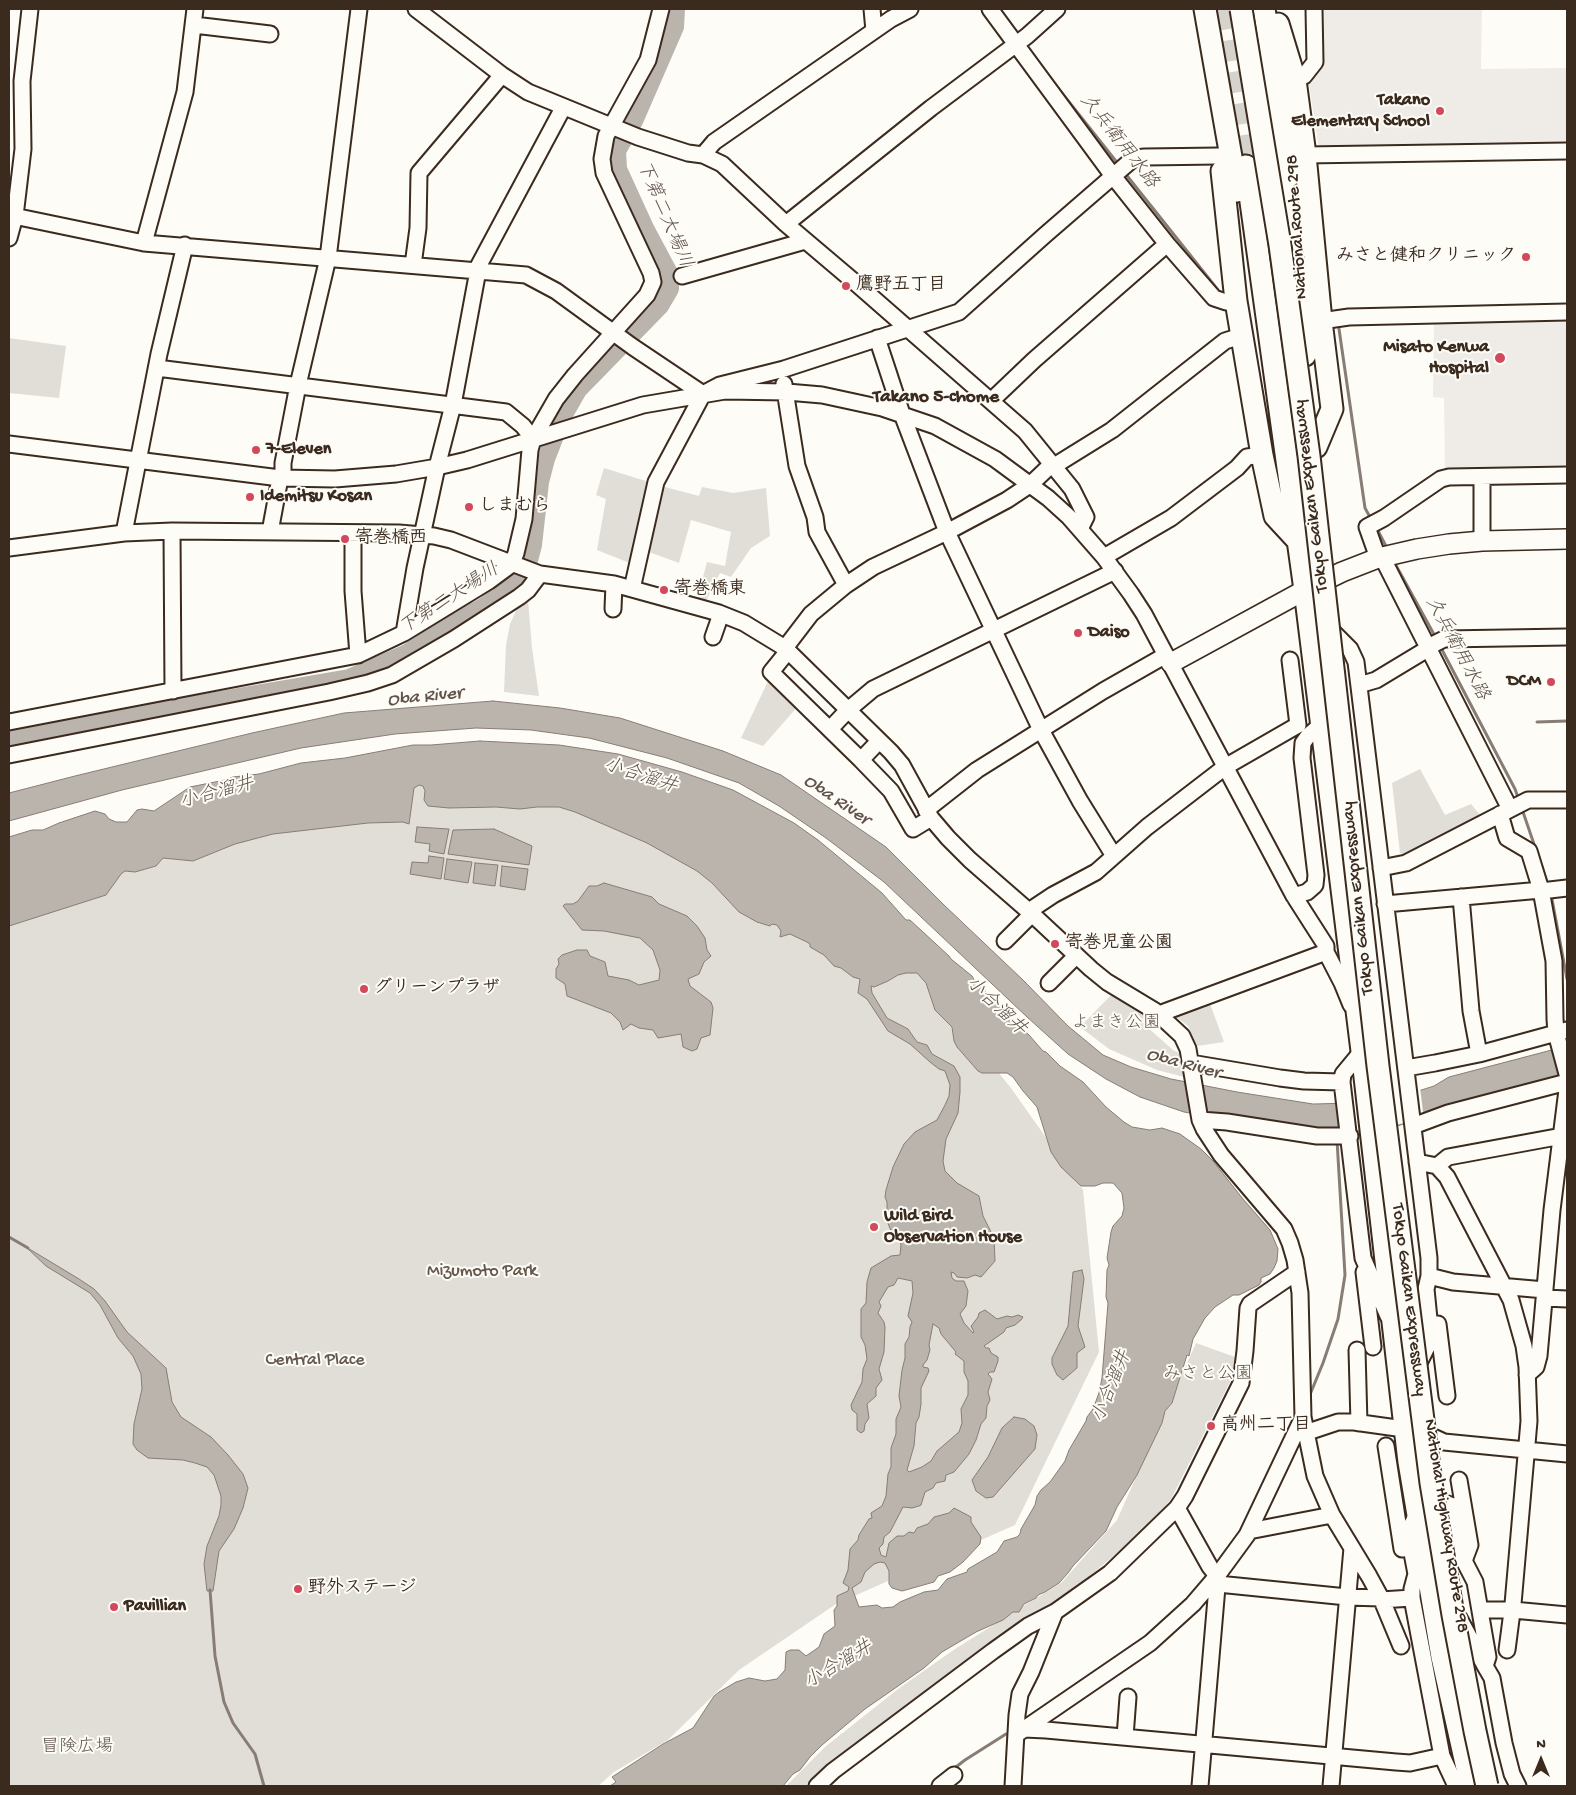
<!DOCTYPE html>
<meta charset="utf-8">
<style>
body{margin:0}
#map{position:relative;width:1576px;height:1795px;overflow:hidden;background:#fdfcf7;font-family:"Gochi Hand",sans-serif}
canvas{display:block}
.frame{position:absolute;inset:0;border:10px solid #3b2a1e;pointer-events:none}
.north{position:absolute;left:1516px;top:1735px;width:50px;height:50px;-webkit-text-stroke:4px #fdfcf7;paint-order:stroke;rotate:0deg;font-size:14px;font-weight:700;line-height:20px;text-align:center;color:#3b2a1e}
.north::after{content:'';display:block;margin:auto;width:18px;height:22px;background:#3b2a1e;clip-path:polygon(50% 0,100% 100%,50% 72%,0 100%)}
</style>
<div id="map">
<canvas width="1576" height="1795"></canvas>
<div class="frame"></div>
<div class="north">N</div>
</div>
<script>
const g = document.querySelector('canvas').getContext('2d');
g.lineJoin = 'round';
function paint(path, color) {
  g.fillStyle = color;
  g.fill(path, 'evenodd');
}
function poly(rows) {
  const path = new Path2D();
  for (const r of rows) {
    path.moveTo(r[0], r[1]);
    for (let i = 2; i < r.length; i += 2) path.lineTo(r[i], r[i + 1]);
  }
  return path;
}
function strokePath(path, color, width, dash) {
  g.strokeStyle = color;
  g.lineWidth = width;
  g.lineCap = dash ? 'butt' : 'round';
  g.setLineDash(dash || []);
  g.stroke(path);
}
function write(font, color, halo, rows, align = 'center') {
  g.font = font + ' "Gochi Hand","Klee One",sans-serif';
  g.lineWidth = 4;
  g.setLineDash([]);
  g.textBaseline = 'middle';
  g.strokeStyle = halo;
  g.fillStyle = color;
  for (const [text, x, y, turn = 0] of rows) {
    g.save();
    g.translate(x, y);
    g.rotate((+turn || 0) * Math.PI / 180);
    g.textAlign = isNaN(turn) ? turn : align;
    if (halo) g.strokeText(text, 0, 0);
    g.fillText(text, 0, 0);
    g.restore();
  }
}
const built = poly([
 [1320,9,1482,9,1481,69,1567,68,1567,144,1492,144,1319,150,1308,78],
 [1567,318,1567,472,1445,473,1444,398,1433,397,1434,319]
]);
const green = poly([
 [9,338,66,346,59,398,9,393],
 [604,468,649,482,632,564,597,550,606,499,596,495],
 [661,486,699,496,702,487,733,493,766,488,770,536,751,548,731,577,720,573,706,601,697,600,707,562,725,566,731,532,691,520,679,563,646,551],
 [528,600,532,648,539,696,504,692,506,645,510,624,520,602],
 [771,675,799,705,763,746,741,738],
 [1420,769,1445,815,1471,804,1480,815,1478,820,1407,856,1400,853,1392,783],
 [390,781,560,790,914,968,1011,1088,1083,1190,1099,1352,1015,1525,836,1604,739,1670,668,1740,614,1772,598,1786,9,1786,9,903],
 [1113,993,1152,1021,1146,1026,1173,1050,1185,1056,1188,1078,1157,1070,1109,1049,1080,1027],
 [1209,1001,1224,1042,1197,1046,1188,1026,1171,1013],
 [1196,1343,1235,1357,1232,1378,1170,1501,1134,1539,1068,1594,1020,1623,830,1767,809,1786,786,1786,825,1747,898,1689,955,1649,1062,1582,1117,1520]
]);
const water = poly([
 [493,701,560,708,620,718,723,751,781,775,886,847,944,905,1023,980,1068,1026,1103,1055,1131,1067,1171,1079,1237,1092,1313,1104,1354,1103,1390,1100,1434,1086,1449,1077,1567,1046,1567,1075,1445,1109,1395,1127,1359,1131,1315,1130,1250,1123,1184,1112,1140,1097,1106,1079,1068,1054,1027,1017,884,882,826,838,779,806,739,783,667,758,589,738,531,730,476,728,395,734,301,748,122,790,9,821,9,793,75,776,252,733,344,713,493,701],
 [480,741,559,745,618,754,682,772,733,790,794,823,818,840,882,893,906,920,910,920,949,956,951,959,972,976,976,983,998,1003,1011,1019,1029,1035,1043,1051,1046,1052,1060,1066,1083,1082,1106,1107,1124,1122,1132,1127,1150,1130,1162,1128,1180,1134,1201,1149,1213,1161,1243,1199,1270,1230,1278,1249,1277,1261,1274,1268,1270,1274,1261,1278,1261,1282,1259,1285,1239,1295,1233,1295,1215,1307,1205,1318,1193,1339,1189,1356,1187,1355,1172,1403,1165,1411,1162,1423,1137,1475,1117,1507,1106,1531,1073,1566,1068,1573,1059,1583,1045,1592,1038,1595,1036,1598,1024,1604,1019,1612,1013,1612,1003,1620,976,1632,942,1652,924,1668,865,1709,822,1745,810,1757,800,1770,793,1774,783,1786,610,1786,616,1782,612,1777,663,1744,693,1728,714,1696,719,1692,736,1682,749,1678,765,1681,777,1679,785,1670,786,1652,790,1650,799,1650,806,1656,819,1647,824,1634,835,1626,834,1610,837,1606,837,1596,848,1591,849,1587,843,1583,848,1570,850,1549,858,1540,859,1535,869,1519,872,1518,871,1513,882,1506,886,1496,888,1474,891,1467,891,1448,896,1434,896,1419,901,1407,899,1396,902,1370,905,1358,905,1344,909,1337,910,1327,912,1322,908,1316,913,1293,912,1281,898,1278,894,1285,888,1287,879,1302,881,1306,878,1313,884,1322,885,1327,884,1352,879,1369,882,1380,876,1388,876,1396,867,1404,869,1418,865,1424,864,1431,861,1433,857,1430,857,1414,852,1410,851,1405,862,1382,863,1369,867,1359,865,1345,861,1337,861,1309,866,1303,867,1282,871,1268,891,1256,900,1255,901,1245,899,1240,896,1239,892,1233,887,1221,887,1202,885,1197,886,1190,893,1167,904,1144,915,1132,937,1120,945,1105,949,1096,950,1085,945,1071,939,1069,930,1062,910,1044,888,1031,867,999,858,993,860,979,853,977,841,968,834,966,824,955,810,947,810,944,807,942,790,934,780,937,781,931,777,925,772,924,770,926,757,922,739,912,712,883,697,871,647,843,575,812,559,807,537,807,520,809,496,807,449,808,428,806,424,800,425,791,423,786,419,785,414,788,409,824,403,822,368,823,273,834,235,844,193,861,163,858,156,866,135,872,125,871,121,874,106,895,9,926,9,837,32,830,43,830,59,823,95,811,105,814,109,819,116,822,127,822,137,810,142,809,154,811,190,787,225,780,233,777,259,774,301,763,345,758,413,745,431,745,480,741],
 [906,973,917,973,926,983,935,1010,952,1027,954,1041,957,1047,978,1071,982,1073,1007,1073,1013,1077,1023,1091,1037,1107,1051,1152,1061,1167,1081,1186,1095,1186,1103,1183,1113,1183,1122,1193,1124,1208,1122,1216,1113,1226,1111,1232,1107,1258,1109,1265,1107,1270,1106,1297,1108,1303,1102,1378,1099,1393,1093,1409,1087,1417,1086,1421,1069,1450,1065,1461,1050,1482,1041,1490,1037,1496,1035,1505,1021,1529,1020,1534,1017,1537,1004,1541,997,1552,968,1569,967,1572,947,1579,938,1590,924,1592,900,1602,893,1607,882,1608,877,1605,859,1607,852,1588,861,1582,865,1572,874,1564,880,1562,885,1563,889,1571,889,1584,892,1588,902,1591,934,1582,938,1576,950,1572,963,1562,980,1544,981,1537,971,1522,971,1517,954,1508,949,1513,934,1517,928,1524,917,1528,914,1533,909,1532,904,1536,897,1536,889,1543,886,1557,881,1555,879,1548,883,1544,884,1537,890,1532,903,1507,912,1508,919,1506,921,1505,925,1492,933,1488,936,1483,945,1481,946,1475,954,1472,969,1454,976,1440,981,1424,986,1418,987,1406,990,1400,988,1392,992,1379,988,1374,990,1372,994,1372,998,1361,998,1357,991,1353,989,1348,986,1348,984,1346,1004,1332,1006,1328,1015,1325,1021,1320,1023,1317,1018,1315,1012,1317,1007,1316,997,1319,985,1310,979,1313,978,1317,972,1325,971,1326,974,1332,973,1333,964,1323,960,1314,966,1306,968,1291,964,1281,956,1281,952,1278,951,1272,954,1273,957,1277,967,1278,975,1275,981,1277,995,1261,994,1238,983,1216,979,1196,957,1183,945,1171,943,1161,946,1139,958,1113,960,1092,960,1077,954,1066,932,1054,927,1045,917,1042,908,1029,887,1018,872,993,871,986,874,987,888,981,898,975,906,973],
 [933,1324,939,1328,941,1334,956,1352,955,1354,964,1361,964,1372,968,1381,968,1395,961,1409,962,1423,959,1432,937,1451,931,1461,922,1467,909,1472,907,1470,914,1446,916,1423,919,1417,921,1404,921,1388,929,1371,928,1368,923,1367,923,1365,927,1360,930,1350,929,1345,933,1324],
 [417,827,449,829,444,854,429,851,430,844,415,842,417,827],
 [494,829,532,846,529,865,448,854,453,830,494,829],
 [429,856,444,858,441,879,410,874,412,862,428,863,429,856],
 [447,859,472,862,468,883,444,879,447,859],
 [475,863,498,865,495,886,473,883,475,863],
 [502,866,528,869,525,890,500,886,502,866],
 [604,883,652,897,659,904,687,916,697,926,705,938,707,950,711,956,704,962,699,974,688,979,690,986,711,1002,713,1008,710,1035,701,1038,697,1049,692,1051,683,1047,681,1034,658,1038,653,1030,639,1028,631,1024,623,1030,620,1022,611,1013,567,996,565,984,556,978,556,969,559,964,558,959,562,955,577,950,587,950,590,956,605,962,608,976,629,980,639,985,659,980,660,970,653,950,640,938,604,931,582,930,563,906,565,904,573,904,578,901,589,886,597,886,604,883],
 [26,1247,79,1279,94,1289,105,1301,127,1332,166,1368,172,1402,181,1417,211,1437,228,1455,243,1474,248,1488,243,1508,234,1529,219,1551,213,1591,207,1591,204,1564,207,1546,219,1516,221,1505,221,1496,214,1475,207,1467,195,1463,183,1460,148,1458,137,1450,133,1444,134,1424,142,1389,141,1374,133,1356,118,1338,100,1305,90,1293,46,1266,26,1247],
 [1082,1270,1084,1279,1078,1326,1085,1347,1077,1353,1077,1368,1063,1380,1057,1375,1052,1364,1052,1358,1068,1326,1073,1272,1082,1270],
 [1014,1417,1025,1419,1034,1426,1037,1435,1035,1449,993,1497,986,1498,976,1491,972,1480,988,1457,1002,1428,1014,1417]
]);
const pier = poly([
 [1420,1087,1424,1120,1339,1133,1335,1101,1389,1097]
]);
const stream = poly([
 [1000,9,1008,21],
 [1050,78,1119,165],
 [1124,172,1218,290],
 [1339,329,1365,508,1371,519],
 [1376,527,1388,550],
 [1393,560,1436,638],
 [1440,646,1515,789,1519,800],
 [1537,722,1567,721],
 [1522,809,1536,850],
 [1539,858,1548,885],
 [1551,894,1567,979],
 [9,1237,28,1248],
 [1309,1397,1323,1363,1338,1319,1345,1275,1337,1140],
 [210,1590,215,1656,224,1702,233,1723,255,1754,264,1786],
 [952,1770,965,1760,1006,1734]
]);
const river = poly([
 [9,739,92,722,349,678,407,653,451,624,483,607,525,576,533,545,540,482,546,459,562,418,578,390,660,306,670,289,670,275,645,228,618,169,617,151,635,119,675,27,676,9]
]);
const highwayTunnel = poly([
 [1221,9,1246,166]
]);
const minor = poly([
 [416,9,502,75,528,92,638,137,688,153,703,155,722,164,786,224,858,285,1025,431,1072,489,1086,517,1080,529],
 [872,9,874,31],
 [990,9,1113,176,1167,244,1214,298,1226,302,1236,301],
 [194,25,270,34],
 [1295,80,1304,76,1315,62,1314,9],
 [703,155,714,142,891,19,910,9],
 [1305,155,1567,151],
 [9,215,144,243,526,275,556,291,633,347,703,394],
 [786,224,931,108,1027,36,1057,9],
 [9,238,15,216,23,149,22,81,30,9],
 [144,243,185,92,195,9],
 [413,265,418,228,419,173,502,75],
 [682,276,805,241],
 [1321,321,1349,317,1567,312],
 [877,338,902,414,947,532,1041,730,1080,801,1114,856],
 [157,368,506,412,523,426,533,439],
 [784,384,797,466,815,517,817,532,846,585],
 [991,401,1034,360,1167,244],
 [9,444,280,478,335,479,396,474,437,467,467,460,643,405,725,391,787,392,822,395,882,408,935,426,995,459,1048,498,1069,517,1104,557,1131,594,1144,614,1294,896,1326,946,1326,952,1342,983,1351,1005],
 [1054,466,1112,430,1225,341,1241,336],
 [1482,477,1482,541],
 [283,478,283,463,298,385,328,258,359,9],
 [172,531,173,691],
 [270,532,280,478],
 [124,533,159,354,185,245],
 [353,533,353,591,358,655],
 [9,548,124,533,172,531,399,533,434,536,451,540,540,574,614,584,719,613,744,623,785,648,891,752,902,765,931,818,948,838,970,860,1032,914,1091,969,1107,982,1155,1011,1182,1036,1188,1049,1200,1120,1204,1129,1221,1155,1284,1229,1290,1243,1295,1260,1300,1293,1303,1417,1315,1476,1332,1515,1369,1576,1381,1598,1401,1646],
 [1104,557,1171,518,1237,468,1247,457,1262,455],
 [1382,557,1510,809],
 [1378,558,1367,527,1384,518,1441,479,1449,477,1567,475],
 [632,589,656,482,703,394,720,385,784,369,959,312,1045,235,1134,158,1145,157,1219,156],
 [613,609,614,584],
 [404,633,415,568,437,467,453,405,479,265,563,108],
 [1334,633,1350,649,1356,662,1429,1258,1429,1276,1426,1289,1431,1339,1420,1361],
 [713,637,721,614],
 [1428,647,1444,639,1567,637],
 [785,648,811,614,846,585,873,567,947,532,1007,500,1031,484,1052,464],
 [788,651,771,672,861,760,879,741],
 [1359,685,1376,680,1429,648],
 [9,722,358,655,404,633,489,581,512,564,516,553,524,519,530,450,533,439,556,399,575,375,647,295,653,282,651,273,604,173,602,159,606,136,648,60,661,9],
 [830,729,848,710,873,689,1115,571],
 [9,755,329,692,368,683,392,675,454,639,519,597,528,590,540,574],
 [861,760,891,791,913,829,931,818],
 [926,810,977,770,1103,691,1166,655],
 [1500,814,1507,838,1529,851,1541,890,1554,961,1555,1019,1556,1033,1567,1074],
 [1381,868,1406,863,1528,800,1567,800],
 [1541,891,1567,888],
 [1294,896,1307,892,1315,885,1316,875,1302,758,1303,743,1308,736,1322,724],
 [1461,897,1471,1011,1479,1054],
 [1385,904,1541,890],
 [1029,911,1053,895,1096,872,1147,827,1225,767,1298,725,1290,660],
 [1005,941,1032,914],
 [1049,983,1076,956],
 [1159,1014,1326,952],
 [1362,1051,1343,1074,1342,1082,1363,1258,1388,1316],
 [1191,1063,1280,1078,1304,1081,1342,1082],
 [1406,1068,1435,1063,1479,1054,1567,1030],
 [1200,1120,1227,1122,1317,1136,1350,1136],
 [1413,1126,1448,1113,1567,1082],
 [1417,1162,1437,1166,1447,1177,1511,1300,1524,1346,1527,1367,1529,1421,1513,1604,1507,1650],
 [1437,1166,1448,1157,1567,1135],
 [1364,1272,1373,1347],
 [1429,1276,1453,1282,1545,1290],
 [1545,1298,1567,1299],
 [1438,1324,1447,1396],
 [1357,1350,1359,1423],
 [1527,1375,1536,1367,1539,1356,1552,1210,1567,1090],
 [1305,1433,1338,1422,1354,1422,1404,1429,1431,1436,1444,1442,1567,1454],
 [1386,1446,1402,1549],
 [1459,1480,1470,1545,1464,1561],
 [1440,1501,1453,1506,1459,1551,1475,1582,1488,1657,1485,1666,1492,1678,1504,1743,1512,1774,1518,1786],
 [1177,1508,1210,1567,1217,1576],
 [1417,1514,1411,1526,1409,1537,1416,1574,1412,1589,1412,1598,1442,1756,1456,1786],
 [1249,1531,1332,1515],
 [1218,1584,1347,1597,1381,1598],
 [1381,1600,1412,1598],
 [1480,1610,1513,1610,1567,1615],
 [1459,1618,1485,1666],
 [1024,1729,1046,1730,1396,1762,1410,1763,1442,1756],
 [1017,1734,1150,1643,1193,1604,1217,1576,1247,1535,1303,1417],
 [1125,1737,1128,1697],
 [817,1786,833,1771,993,1651,1028,1626,1055,1612],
 [940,1786,954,1775],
 [1013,1786,1017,1715,1020,1694,1031,1672,1055,1612,1110,1573,1177,1508,1185,1496,1241,1383,1245,1351,1248,1308,1250,1304,1297,1272],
 [1200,1786,1218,1575],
 [1331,1786,1352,1548]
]);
const major = poly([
 [1171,663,1305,590,1342,572,1378,558,1417,549,1449,544,1482,541,1567,539]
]);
const highway = poly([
 [1205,9,1237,191],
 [1264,9,1271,52,1288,177],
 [1278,24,1295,80,1305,155,1321,321,1332,409,1316,447],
 [1277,162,1293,253,1301,322],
 [1246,166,1305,590,1362,1051,1409,1462,1442,1657,1471,1786],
 [1222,171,1236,301,1262,455,1275,516,1299,542],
 [1304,308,1305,355]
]);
const highwayBridge = poly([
 [1241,9,1280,245,1309,456,1378,1066,1431,1483,1453,1615,1475,1731,1487,1786]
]);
const markers = [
 [1440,111,5,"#d1495b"],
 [1526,257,5,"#d1495b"],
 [846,286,5,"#d1495b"],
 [1500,358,6,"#d1495b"],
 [256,450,5,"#d1495b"],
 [250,497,5,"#d1495b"],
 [469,507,5,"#d1495b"],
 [345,539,5,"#d1495b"],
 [664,590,5,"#d1495b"],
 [1078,633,5,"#d1495b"],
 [1551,682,5,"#d1495b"],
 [1055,944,5,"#d1495b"],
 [364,989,5,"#d1495b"],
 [874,1227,5,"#d1495b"],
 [1211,1426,5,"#d1495b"],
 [298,1589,5,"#d1495b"],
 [114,1607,5,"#d1495b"]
];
const poiNames = [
 ["Takano",1430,101,"right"],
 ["Elementary School",1430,122,"right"],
 ["みさと健和クリニック",1516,257,"right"],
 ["鷹野五丁目",856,286],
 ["Misato Kenwa",1489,348,"right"],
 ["Hospital",1489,369,"right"],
 ["7-Eleven",266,450],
 ["Idemitsu Kosan",260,497],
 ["しまむら",479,507],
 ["寄巻橋西",355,539],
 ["寄巻橋東",674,590],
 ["Daiso",1088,633],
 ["DCM",1541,682,"right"],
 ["寄巻児童公園",1065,944],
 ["グリーンプラザ",374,989],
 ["Wild Bird",884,1217],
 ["Observation House",884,1238],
 ["高州二丁目",1221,1426],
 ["野外ステージ",308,1589],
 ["Pavillian",124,1607]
];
const streetNames = [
 ["National Route 298",1298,227,-94],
 ["Tokyo Gaikan Expressway",1312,496,-97],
 ["Tokyo Gaikan Expressway",1359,898,-96],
 ["Tokyo Gaikan Expressway",1408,1300,83],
 ["National Highway Route 298",1445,1526,81]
];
const parkNames = [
 ["よまき公園",1116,1024],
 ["Mizumoto Park",482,1272],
 ["Central Place",315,1361],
 ["みさと公園",1208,1375],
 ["冒険広場",77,1748]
];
const waterNames = [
 ["久兵衛用水路",1118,142,52],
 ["下第二大場川",663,215,67],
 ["下第二大場川",450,600,-33],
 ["久兵衛用水路",1456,649,62],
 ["Oba River",425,698,-6],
 ["小合溜井",640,777,18],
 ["小合溜井",217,794,-15],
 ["Oba River",836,801,34],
 ["小合溜井",995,1007,44],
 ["Oba River",1183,1065,15],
 ["小合溜井",1113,1387,-68],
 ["小合溜井",839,1666,-31]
];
const neighbourhoodNames = [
 ["Takano 5-chome",936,398]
];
paint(built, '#efece7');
paint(green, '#e1ded7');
paint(water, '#bbb4ad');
strokePath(water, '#887d74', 1);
paint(pier, '#fdfcf7');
strokePath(stream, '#887d74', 3);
strokePath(river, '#bbb4ad', 18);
strokePath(highwayTunnel, '#d6d2cc', 21, [21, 11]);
strokePath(minor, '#3b2a1e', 19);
strokePath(major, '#3b2a1e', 22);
strokePath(highway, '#3b2a1e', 25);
strokePath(minor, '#fdfcf7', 15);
strokePath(major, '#fdfcf7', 19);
strokePath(highway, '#fdfcf7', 21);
strokePath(highwayBridge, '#3b2a1e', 25, []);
strokePath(highwayBridge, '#fdfcf7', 21);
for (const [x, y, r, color] of markers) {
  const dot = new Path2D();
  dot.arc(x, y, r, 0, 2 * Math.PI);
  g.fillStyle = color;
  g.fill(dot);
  strokePath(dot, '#fdfcf7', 2);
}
write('bold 18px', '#3b2a1e', '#fdfcf7', poiNames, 'left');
write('18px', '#3b2a1e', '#fdfcf7', streetNames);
write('18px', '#64574c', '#fdfcf7', parkNames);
write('italic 19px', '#615349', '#fdfcf7', waterNames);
write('bold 19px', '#3b2a1e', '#fdfcf7', neighbourhoodNames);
</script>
